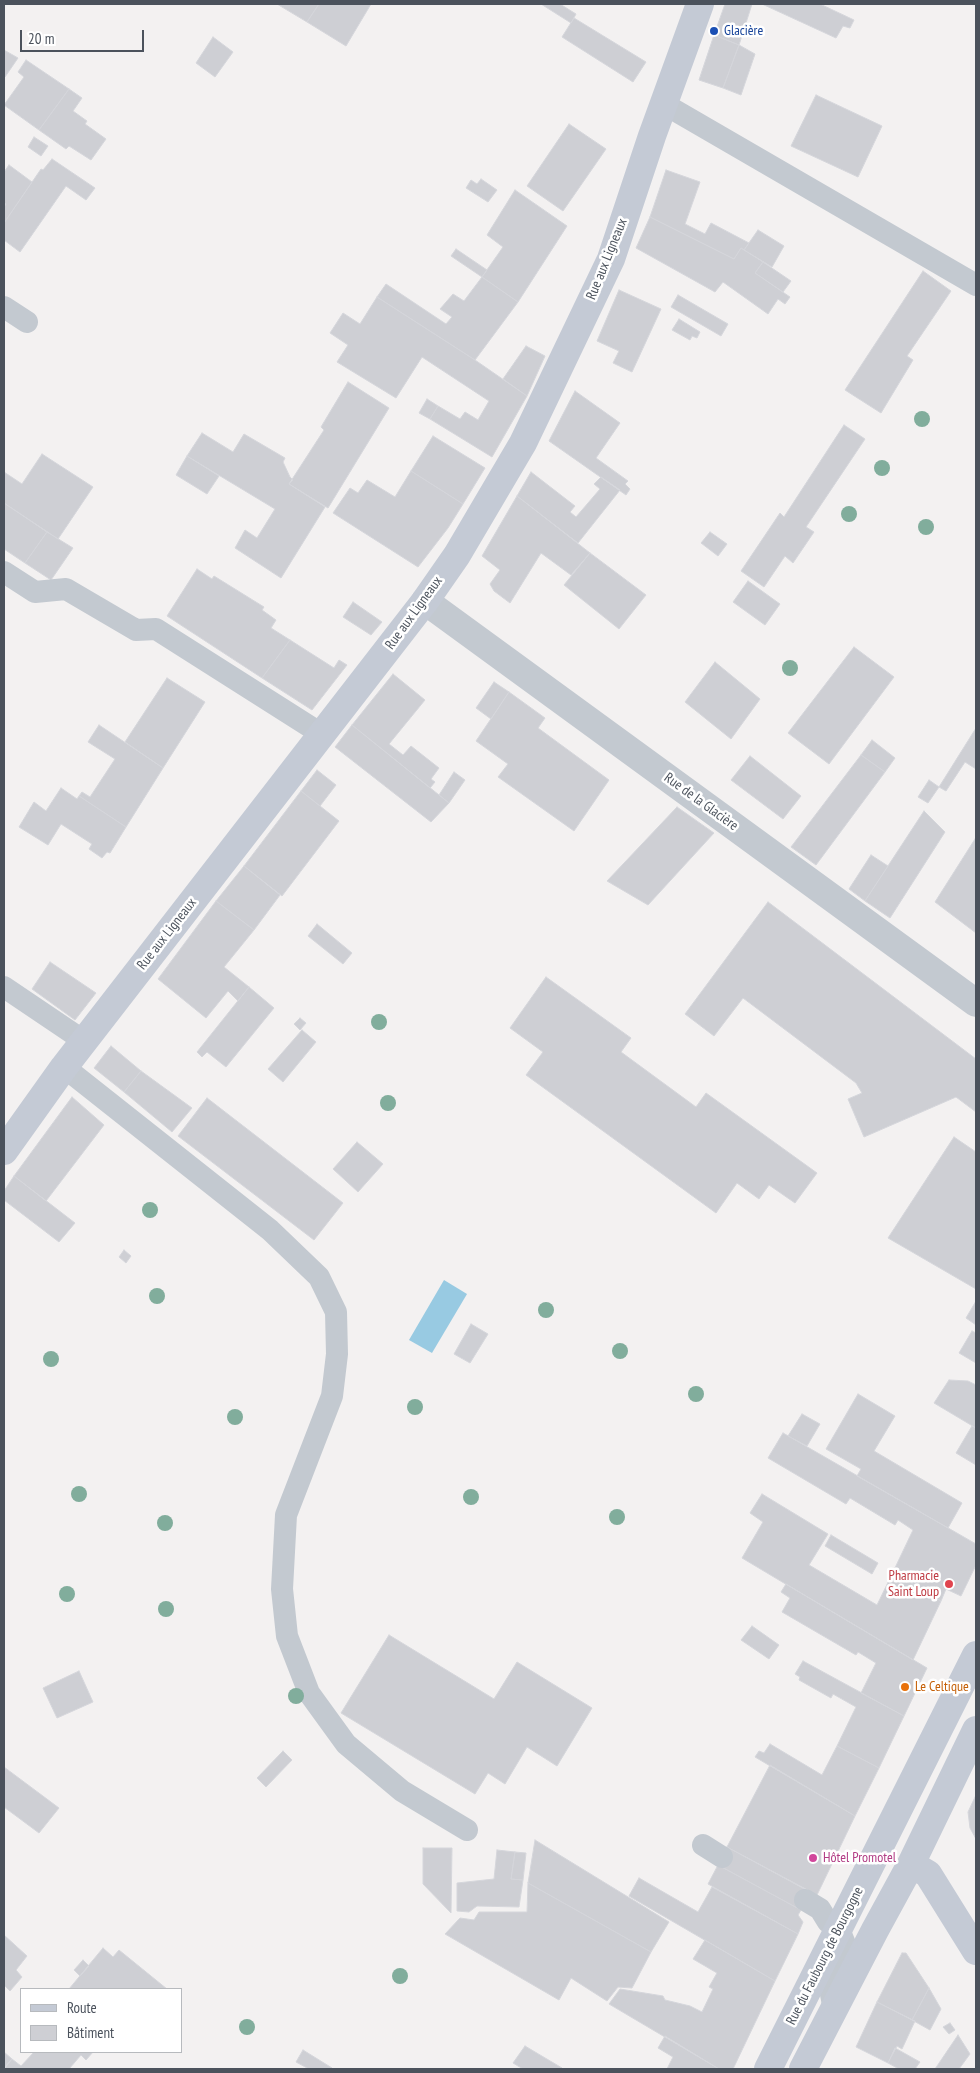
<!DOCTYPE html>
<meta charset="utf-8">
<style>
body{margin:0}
#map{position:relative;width:980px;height:2073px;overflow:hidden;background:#f3f1f1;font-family:"PT Sans Narrow",sans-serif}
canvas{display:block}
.frame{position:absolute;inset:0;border:5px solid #4b525c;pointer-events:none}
.legend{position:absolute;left:20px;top:1988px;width:162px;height:65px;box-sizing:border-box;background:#fff;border:1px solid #b7babe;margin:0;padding:6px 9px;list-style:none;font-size:15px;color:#4b525c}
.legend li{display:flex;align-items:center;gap:10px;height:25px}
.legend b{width:25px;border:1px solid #b7babe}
.scale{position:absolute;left:20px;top:30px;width:124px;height:22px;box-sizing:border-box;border:2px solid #4b525c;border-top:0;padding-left:6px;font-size:15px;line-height:18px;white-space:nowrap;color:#4b525c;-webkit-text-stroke:4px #fff;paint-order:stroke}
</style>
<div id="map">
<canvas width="980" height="2073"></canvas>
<div class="frame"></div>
<ul class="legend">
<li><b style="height:6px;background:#c4cad5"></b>Route</li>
<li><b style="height:14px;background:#cecfd4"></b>Bâtiment</li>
</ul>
<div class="scale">20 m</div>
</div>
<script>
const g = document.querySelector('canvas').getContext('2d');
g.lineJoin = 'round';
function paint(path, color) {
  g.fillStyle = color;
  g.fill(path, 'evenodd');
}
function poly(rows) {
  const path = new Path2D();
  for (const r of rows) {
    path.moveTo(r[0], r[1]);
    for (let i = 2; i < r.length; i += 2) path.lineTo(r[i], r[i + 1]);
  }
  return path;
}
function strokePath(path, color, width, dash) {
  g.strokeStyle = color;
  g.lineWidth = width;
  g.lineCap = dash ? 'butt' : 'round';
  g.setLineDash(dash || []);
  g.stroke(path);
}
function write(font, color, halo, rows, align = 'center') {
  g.font = font + ' "PT Sans Narrow",sans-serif';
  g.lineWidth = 5;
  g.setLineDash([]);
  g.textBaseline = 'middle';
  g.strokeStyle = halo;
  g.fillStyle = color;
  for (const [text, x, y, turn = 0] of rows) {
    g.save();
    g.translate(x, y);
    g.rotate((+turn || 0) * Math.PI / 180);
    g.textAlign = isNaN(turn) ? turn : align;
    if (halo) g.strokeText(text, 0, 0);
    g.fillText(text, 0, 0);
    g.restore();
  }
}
const water = poly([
 [444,1280,467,1294,432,1353,409,1340]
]);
const building = poly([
 [277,4,319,4,307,22,277,4],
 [319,4,371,4,346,46,307,22,319,4],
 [541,4,560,4,576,14,571,23,541,4],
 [725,4,752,4,739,45,714,35,725,4],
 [762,4,820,4,854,20,850,28,843,26,836,38,762,4],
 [574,18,646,62,633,82,562,37,574,18],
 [714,35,739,45,723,88,699,80,714,35],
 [213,37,233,52,215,77,196,63,213,37],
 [739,45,755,54,741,95,723,88,739,45],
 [4,50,18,58,5,77,4,77,4,50],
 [26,60,69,89,39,130,4,105,24,77,18,72,26,60],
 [69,89,82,98,73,111,87,121,85,124,106,139,91,160,69,146,66,149,39,130,69,89],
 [816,95,882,126,858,177,791,146,816,95],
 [569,124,606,149,563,211,527,186,569,124],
 [34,137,48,146,41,156,28,147,34,137],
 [52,159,95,188,86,200,66,186,20,252,4,240,4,223,41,169,43,170,52,159],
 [9,165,32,182,4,223,4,207,6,204,4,203,4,172,9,165],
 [666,170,700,182,685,224,705,234,711,223,749,243,744,250,741,248,734,259,650,217,666,170],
 [481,179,497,190,488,202,466,188,471,180,477,184,481,179],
 [515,190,567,226,518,302,482,277,503,247,487,235,515,190],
 [650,217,734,259,741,248,763,262,755,273,790,297,785,304,778,299,768,314,723,282,715,292,636,248,650,217],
 [758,230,784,246,772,267,744,250,758,230],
 [456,249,487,270,482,277,451,256,456,249],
 [763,262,791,281,783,292,755,273,763,262],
 [923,271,951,291,907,356,913,360,881,413,845,390,923,271],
 [482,277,518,302,475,360,377,297,386,284,446,324,452,317,440,309,453,294,464,301,482,277],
 [619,290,661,309,632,372,613,363,619,351,597,341,619,290],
 [678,295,728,324,721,336,671,307,678,295],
 [377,297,475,360,527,396,492,457,430,419,438,406,460,419,465,412,478,420,489,401,422,357,396,398,337,362,348,345,330,333,343,313,360,324,377,297],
 [679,319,700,332,697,338,692,336,690,340,672,330,679,319],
 [526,346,545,356,527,396,503,379,526,346],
 [348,382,389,408,328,508,289,484,324,430,321,427,348,382],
 [575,391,620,423,596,458,628,481,625,484,630,489,626,495,549,441,575,391],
 [427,399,438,406,430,419,419,413,427,399],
 [844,425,865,439,806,527,814,532,793,563,785,556,764,587,741,571,780,513,784,517,844,425],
 [202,433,233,452,244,434,285,458,283,462,290,477,293,480,289,484,325,507,281,578,235,548,245,530,257,538,275,509,187,456,202,433],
 [433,436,485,468,463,504,411,471,433,436],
 [42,454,93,487,58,539,4,503,4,472,22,484,42,454],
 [187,456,219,476,207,494,176,475,187,456],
 [411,471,463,504,448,528,418,567,333,513,350,488,358,493,367,480,395,497,411,471],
 [531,472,575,506,570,512,576,517,600,489,594,484,601,477,620,490,578,543,517,496,531,472],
 [517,496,590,553,571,575,541,553,510,603,494,591,490,584,500,570,482,556,517,496],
 [4,503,47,532,25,563,4,549,4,503],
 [47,532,73,548,51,580,25,563,47,532],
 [710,532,727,544,718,556,701,543,710,532],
 [590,553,646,595,619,629,564,585,590,553],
 [197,569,212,579,214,576,264,607,262,610,276,620,271,628,290,640,262,678,167,616,197,569],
 [748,581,780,604,765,625,733,602,748,581],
 [353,602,382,622,371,635,343,617,353,602],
 [290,640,334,668,339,660,347,665,312,710,262,678,290,640],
 [854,647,894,677,829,764,788,733,854,647],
 [715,662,760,699,731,739,685,702,715,662],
 [393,674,425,700,389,744,403,755,411,746,439,768,431,779,435,782,430,788,352,725,393,674],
 [167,678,205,702,163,768,125,742,167,678],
 [494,682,509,692,491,719,476,708,494,682],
 [509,692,545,718,538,728,609,780,574,831,498,777,508,764,476,741,509,692],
 [99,725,163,768,126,827,79,796,82,792,90,797,115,759,88,742,99,725],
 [352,725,449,803,431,822,335,747,352,725],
 [976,728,976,769,965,762,946,791,939,787,976,728],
 [872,740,895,758,885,772,861,755,872,740],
 [861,755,885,772,816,865,791,847,861,755],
 [750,756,801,796,783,819,731,780,750,756],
 [317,770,336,785,320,806,301,791,317,770],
 [454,772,465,780,449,803,439,795,454,772],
 [929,780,939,787,928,803,918,797,929,780],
 [61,788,77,799,79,796,126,827,110,853,107,852,102,858,89,849,92,844,61,824,48,845,19,827,34,802,46,811,61,788],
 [301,791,339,821,282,896,244,866,301,791],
 [677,807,714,833,648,905,607,881,677,807],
 [924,811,945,832,890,918,865,901,924,811],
 [975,839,976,840,976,933,935,902,975,839],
 [871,855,888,866,865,901,849,889,871,855],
 [244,866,280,895,254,930,216,901,244,866],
 [216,901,254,930,224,967,249,987,238,1001,228,991,206,1018,158,979,216,901],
 [768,902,976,1059,976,1112,956,1097,864,1137,848,1099,862,1093,856,1083,743,998,714,1036,685,1014,768,902],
 [317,924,352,953,343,964,308,936,317,924],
 [50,962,96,993,75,1020,32,989,50,962],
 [546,977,631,1038,621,1052,696,1107,706,1093,817,1173,795,1203,769,1185,759,1199,737,1183,716,1213,526,1075,543,1052,510,1028,546,977],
 [249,987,274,1008,226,1067,207,1052,202,1057,197,1052,249,987],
 [300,1018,306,1023,300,1030,294,1024,300,1018],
 [302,1030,316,1042,283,1082,268,1069,302,1030],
 [111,1046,141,1071,124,1092,94,1068,111,1046],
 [141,1071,192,1108,172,1132,124,1092,141,1071],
 [72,1097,104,1125,46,1201,14,1176,72,1097],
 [207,1098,343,1203,314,1240,178,1136,207,1098],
 [954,1137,976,1152,976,1289,888,1238,954,1137],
 [357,1142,383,1164,358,1192,333,1169,357,1142],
 [14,1176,75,1223,59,1242,4,1200,4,1191,14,1176],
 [124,1250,131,1256,126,1263,119,1257,124,1250],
 [976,1301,976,1325,966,1318,976,1301],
 [471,1324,488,1334,470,1363,454,1354,471,1324],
 [972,1331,976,1333,976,1363,959,1353,972,1331],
 [949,1380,968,1381,976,1385,976,1428,934,1403,949,1380],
 [858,1394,895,1416,874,1451,962,1503,948,1528,857,1476,861,1469,826,1449,858,1394],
 [802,1414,820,1424,807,1446,788,1436,802,1414],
 [972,1426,976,1428,976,1465,956,1453,972,1426],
 [783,1433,976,1544,976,1565,961,1596,946,1589,941,1601,893,1572,913,1530,898,1520,895,1525,850,1498,846,1504,768,1458,783,1433],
 [762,1494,828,1534,809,1565,877,1605,893,1572,941,1601,913,1660,742,1558,763,1522,750,1513,762,1494],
 [831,1535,878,1563,872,1574,825,1546,831,1535],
 [786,1584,927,1668,904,1716,861,1693,876,1663,858,1652,856,1655,782,1612,790,1598,781,1592,786,1584],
 [752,1626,779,1645,769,1659,741,1640,752,1626],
 [389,1635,494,1699,517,1662,592,1708,557,1766,527,1747,505,1784,488,1773,475,1794,341,1713,389,1635],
 [803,1661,904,1716,879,1768,837,1746,856,1707,833,1694,831,1698,799,1680,800,1677,795,1674,803,1661],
 [79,1671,93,1702,57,1718,43,1688,79,1671],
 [770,1744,822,1775,837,1746,879,1768,855,1816,755,1757,759,1751,764,1753,770,1744],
 [283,1751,292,1760,266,1787,257,1778,283,1751],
 [770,1765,855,1816,817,1895,727,1847,770,1765],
 [4,1767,59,1808,39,1833,4,1807,4,1767],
 [976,1795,976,1839,970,1828,968,1812,976,1795],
 [535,1840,669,1922,651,1952,528,1883,535,1840],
 [727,1847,810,1892,801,1910,718,1865,727,1847],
 [423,1848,452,1848,451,1913,423,1884,423,1848],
 [497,1850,515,1852,511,1879,523,1880,519,1907,477,1906,469,1912,457,1911,457,1883,494,1879,497,1850],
 [515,1852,526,1853,523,1880,511,1879,515,1852],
 [718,1865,801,1910,798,1915,803,1922,798,1934,708,1884,718,1865],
 [639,1878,698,1912,712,1887,798,1934,775,1981,629,1896,639,1878],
 [528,1883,651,1952,632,1988,618,1987,607,2001,571,1978,559,2000,445,1934,460,1918,474,1920,479,1912,527,1912,528,1883],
 [4,1935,27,1956,16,1970,22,1977,10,1991,4,1985,4,1935],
 [705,1940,775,1981,733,2069,719,2069,609,2004,620,1989,663,1996,665,2000,690,2006,702,2012,713,1989,709,1987,717,1973,693,1959,705,1940],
 [103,1948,113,1957,119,1950,167,1989,69,1989,103,1948],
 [902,1953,906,1953,929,1988,912,2020,877,2002,902,1953],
 [83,1960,89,1966,80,1976,74,1970,83,1960],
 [929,1988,941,2009,930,2030,912,2020,929,1988],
 [877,2002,915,2021,902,2049,897,2046,888,2063,856,2047,877,2002],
 [950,2023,955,2030,949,2034,943,2027,950,2023],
 [958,2035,970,2054,959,2069,935,2069,958,2035],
 [665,2036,719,2069,667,2069,673,2057,658,2048,665,2036],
 [525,2046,562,2068,561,2069,523,2069,513,2063,525,2046],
 [895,2048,920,2062,915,2069,899,2069,888,2063,895,2048],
 [303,2050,332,2068,331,2069,309,2069,296,2062,303,2050],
 [4,2052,12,2059,4,2068,4,2052],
 [34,2052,93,2052,86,2060,81,2055,69,2069,4,2069,12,2059,21,2066,34,2052]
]);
const lane = poly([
 [664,104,976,285],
 [4,307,27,322],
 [4,572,35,592,66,589,136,630,156,629,323,735],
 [4,987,84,1041],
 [64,1067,270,1230,319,1277,336,1312,337,1354,332,1396,286,1515,282,1589,287,1636,309,1693,346,1744,402,1791,467,1830],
 [703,1845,722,1857],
 [805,1900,820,1909,828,1922,838,1927,845,1944,828,1979,834,2010]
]);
const street = poly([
 [425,601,976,1003]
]);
const secondary = poly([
 [4,1151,64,1067,425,601,457,555,523,443,611,259,652,136,700,4],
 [911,1864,928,1874,976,1951],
 [768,2069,976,1655],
 [803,2069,875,1930,911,1864,976,1730]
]);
const trees = [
 [922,419],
 [882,468],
 [849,514],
 [926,527],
 [790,668],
 [379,1022],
 [388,1103],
 [150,1210],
 [157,1296],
 [546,1310],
 [620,1351],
 [51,1359],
 [696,1394],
 [415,1407],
 [235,1417],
 [79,1494],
 [471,1497],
 [617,1517],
 [165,1523],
 [67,1594],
 [166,1609],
 [296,1696],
 [400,1976],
 [247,2027]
];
const markers = [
 [714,31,5,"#1a4fb4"],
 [949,1584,5,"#e0444e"],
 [905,1687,5,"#e8710a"],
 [813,1858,5,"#d1479c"]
];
const transitNames = [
 ["Glacière",724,31]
];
const streetNames = [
 ["Rue aux Ligneaux",607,259,-68],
 ["Rue aux Ligneaux",414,613,-54],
 ["Rue de la Glacière",701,802,36],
 ["Rue aux Ligneaux",167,934,-52],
 ["Rue du Faubourg de Bourgogne",825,1956,-63]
];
const healthNames = [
 ["Pharmacie",939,1576],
 ["Saint Loup",939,1592]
];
const foodNames = [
 ["Le Celtique",915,1687]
];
const hotelNames = [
 ["Hôtel Promotel",823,1858]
];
paint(water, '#98cae2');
paint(building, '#cecfd4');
strokePath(building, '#d5d6db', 1);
strokePath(lane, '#c3c9d0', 22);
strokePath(street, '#c3c9d0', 28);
strokePath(secondary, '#c4cad5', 28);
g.fillStyle = '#81ad9c';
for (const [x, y] of trees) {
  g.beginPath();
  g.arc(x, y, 8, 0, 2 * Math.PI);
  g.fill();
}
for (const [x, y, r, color] of markers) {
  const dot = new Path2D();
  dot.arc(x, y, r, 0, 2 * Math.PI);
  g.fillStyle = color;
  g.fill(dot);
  strokePath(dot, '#fff', 2);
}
write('14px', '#164399', '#fff', transitNames, 'left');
write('14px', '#4b525c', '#fff', streetNames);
write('14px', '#be3a42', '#fff', healthNames, 'right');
write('14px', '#c56008', '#fff', foodNames, 'left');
write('14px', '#b23c85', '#fff', hotelNames, 'left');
</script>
